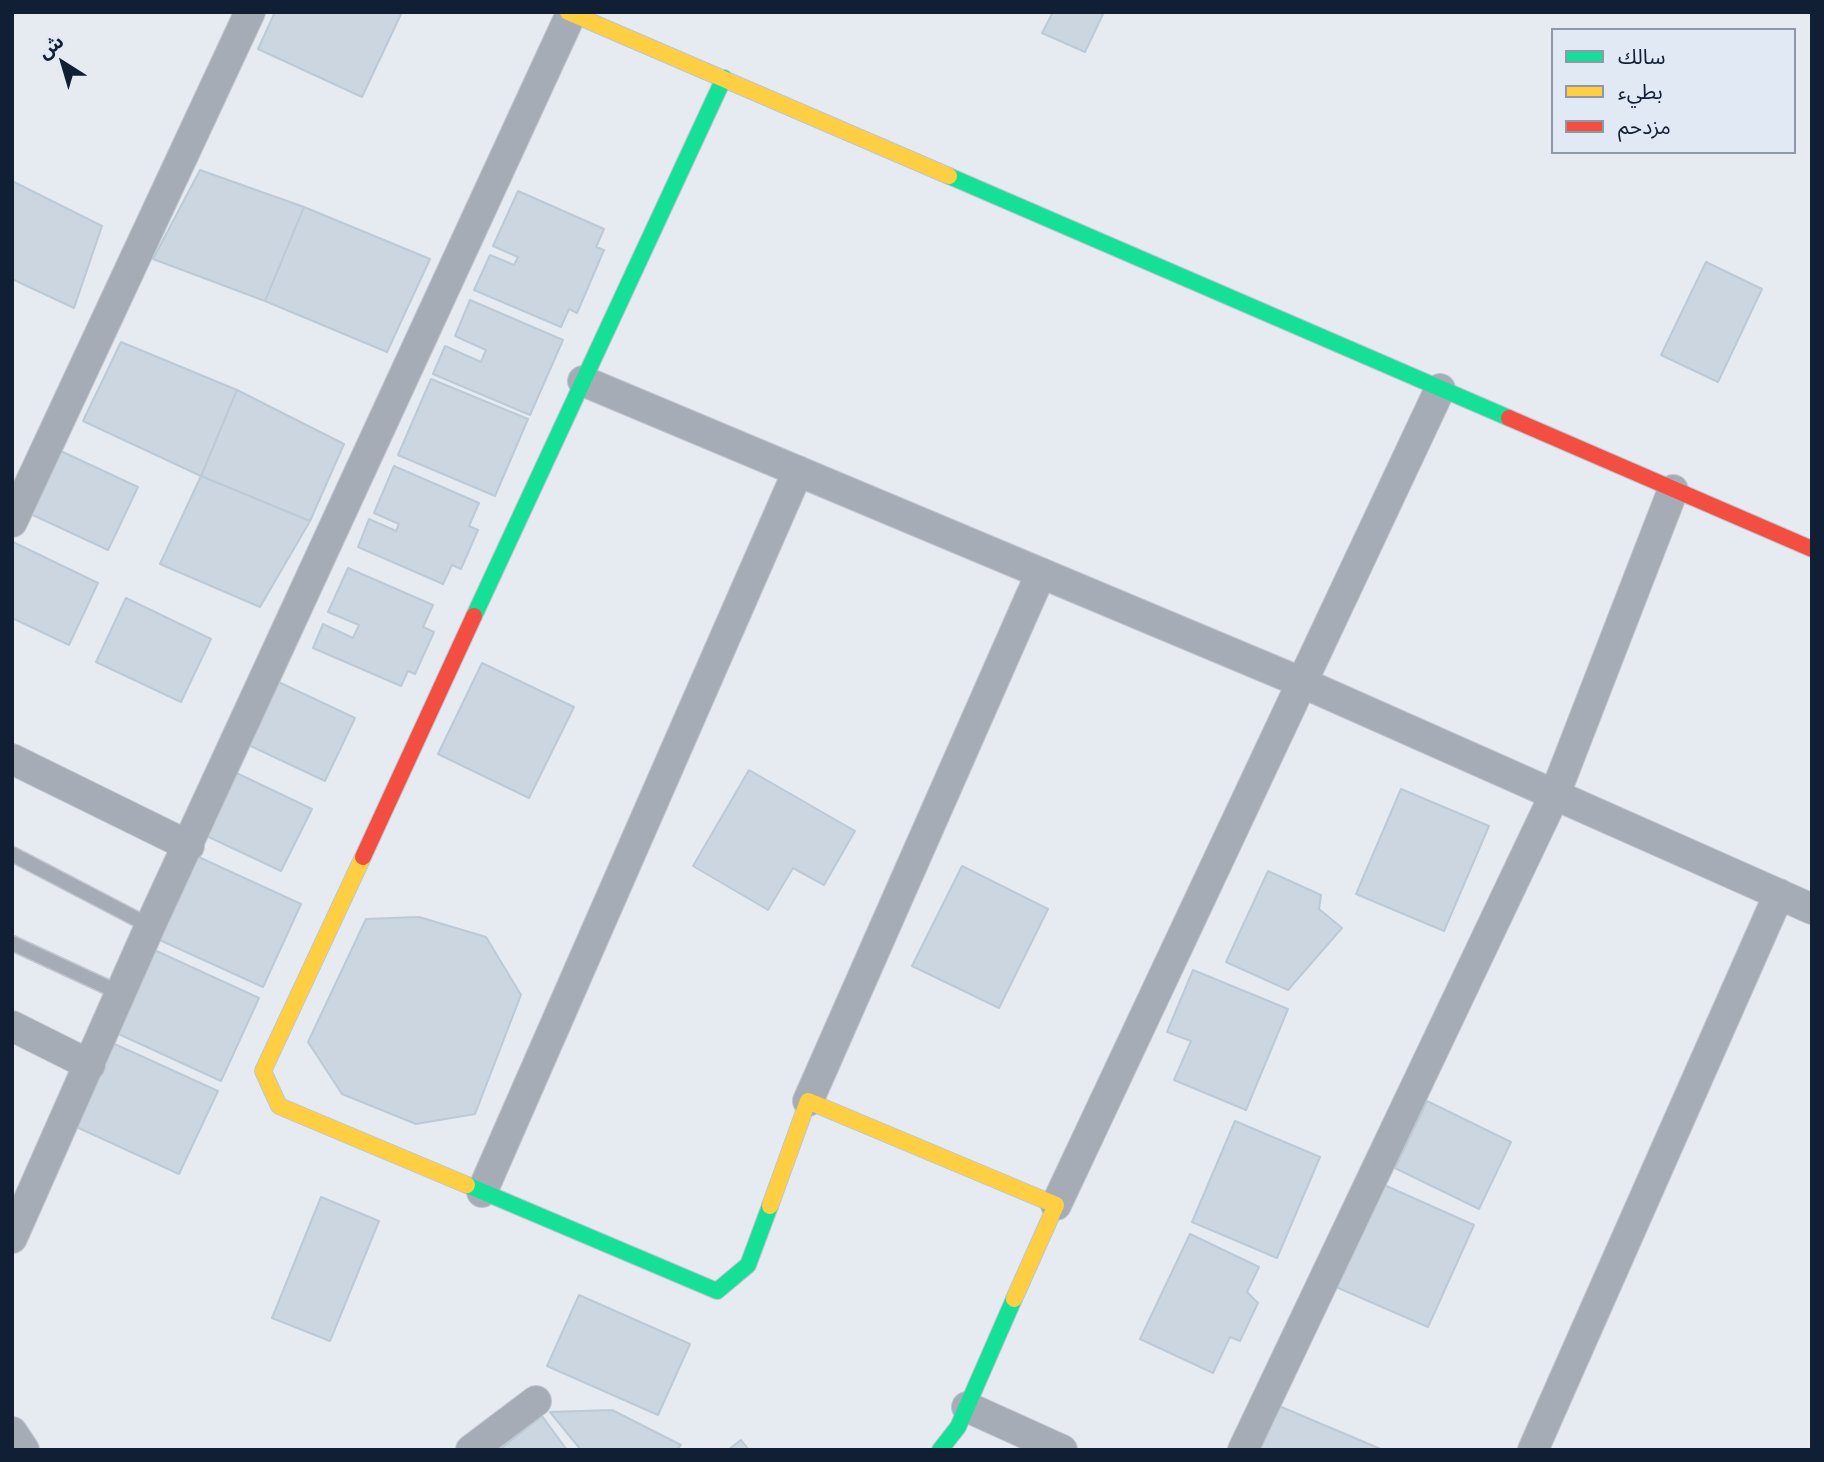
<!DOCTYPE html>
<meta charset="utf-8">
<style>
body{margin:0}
#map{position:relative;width:1824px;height:1462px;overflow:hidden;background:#e6eaf1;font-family:"IBM Plex Sans","Noto Sans Arabic",sans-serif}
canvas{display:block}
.frame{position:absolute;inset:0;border:14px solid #111f35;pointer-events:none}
.legend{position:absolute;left:1551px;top:28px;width:245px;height:126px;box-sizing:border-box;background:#e1e9f5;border:2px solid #8e98a8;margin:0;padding:9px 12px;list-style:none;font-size:21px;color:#111f35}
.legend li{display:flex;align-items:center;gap:14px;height:35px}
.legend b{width:35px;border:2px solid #8e98a8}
.north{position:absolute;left:28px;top:28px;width:70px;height:70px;-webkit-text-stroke:5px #e1e9f5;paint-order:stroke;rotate:323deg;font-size:19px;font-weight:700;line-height:28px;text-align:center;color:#111f35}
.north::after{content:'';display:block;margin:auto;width:24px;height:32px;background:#111f35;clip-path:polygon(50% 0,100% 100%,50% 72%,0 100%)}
</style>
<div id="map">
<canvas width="1824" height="1462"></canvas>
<div class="frame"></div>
<ul class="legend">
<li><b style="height:9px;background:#16e098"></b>سالك</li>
<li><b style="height:9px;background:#ffcf43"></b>بطيء</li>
<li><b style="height:9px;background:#f24e42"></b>مزدحم</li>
</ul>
<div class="north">ش</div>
</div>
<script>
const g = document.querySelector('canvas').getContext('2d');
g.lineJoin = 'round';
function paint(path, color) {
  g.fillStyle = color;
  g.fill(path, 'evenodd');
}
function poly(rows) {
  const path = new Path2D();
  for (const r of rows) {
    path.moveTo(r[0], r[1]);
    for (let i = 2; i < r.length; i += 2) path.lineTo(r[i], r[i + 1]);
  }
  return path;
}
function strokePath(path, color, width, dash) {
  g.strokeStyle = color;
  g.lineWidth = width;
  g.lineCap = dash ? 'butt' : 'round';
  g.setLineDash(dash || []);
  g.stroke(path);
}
const building = poly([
 [275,12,402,12,362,97,258,49,275,12],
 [1053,12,1104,12,1085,52,1042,33,1053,12],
 [200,170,304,207,265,301,153,259,200,170],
 [12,181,102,226,74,308,12,279,12,181],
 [518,191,604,229,596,247,604,250,577,313,569,309,561,327,474,290,490,255,514,265,518,257,493,246,518,191],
 [304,207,430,259,387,352,265,301,304,207],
 [1706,262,1762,289,1718,382,1661,355,1706,262],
 [470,300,563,340,530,415,433,374,445,346,481,362,486,350,455,336,470,300],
 [121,342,237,390,201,476,83,421,121,342],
 [431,379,528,419,495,496,398,455,431,379],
 [237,390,344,444,310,521,201,476,237,390],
 [52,447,138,487,108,550,22,510,52,447],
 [394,466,479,503,469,526,478,530,461,569,452,565,443,584,358,547,369,519,396,531,399,524,374,513,394,466],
 [201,476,310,521,260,607,160,564,201,476],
 [13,542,98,583,69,645,12,618,13,542],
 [348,568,433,605,423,627,434,632,415,674,408,671,401,686,313,648,323,624,353,638,359,625,328,612,348,568],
 [126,598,211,639,181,702,96,662,126,598],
 [482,663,574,707,529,798,438,754,482,663],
 [270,678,355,718,325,781,240,741,270,678],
 [226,768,312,809,281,871,196,831,226,768],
 [749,770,855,831,824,885,793,868,768,910,693,866,749,770],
 [1401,789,1489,826,1444,931,1356,894,1401,789],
 [192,854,301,904,263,987,153,937,192,854],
 [962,866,1048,909,999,1008,912,966,962,866],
 [1268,871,1321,895,1319,909,1342,928,1288,990,1226,962,1268,871],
 [419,917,486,937,521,995,475,1114,416,1124,342,1094,308,1042,366,919,419,917],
 [150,948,259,998,221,1081,112,1031,150,948],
 [1193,970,1288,1009,1246,1110,1174,1080,1191,1041,1167,1032,1193,970],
 [108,1041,218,1091,179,1174,70,1124,108,1041],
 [1427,1101,1511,1142,1479,1209,1395,1168,1427,1101],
 [1235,1121,1320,1157,1277,1258,1192,1222,1235,1121],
 [1382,1184,1474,1225,1428,1327,1336,1287,1382,1184],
 [321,1197,379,1221,330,1341,272,1318,321,1197],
 [1190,1234,1259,1267,1247,1292,1258,1303,1240,1341,1230,1337,1213,1373,1140,1339,1190,1234],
 [579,1295,690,1344,658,1415,547,1366,579,1295],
 [1279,1406,1383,1450,1260,1450,1279,1406],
 [612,1410,681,1445,676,1450,581,1450,550,1412,612,1410],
 [542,1416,567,1450,499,1450,542,1416],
 [741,1440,749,1450,728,1450,741,1440]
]);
const lane = poly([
 [12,854,150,926],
 [12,943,120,993]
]);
const street = poly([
 [583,381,1303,683,1812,909],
 [12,522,250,12],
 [12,759,189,846],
 [12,1026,90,1065],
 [808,1101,1041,573],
 [482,1192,798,471],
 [1056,1205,1440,389],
 [12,1238,150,926,571,14],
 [967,1407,1062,1450],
 [12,1432,24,1450],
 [471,1450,536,1401],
 [1243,1450,1555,794,1673,490],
 [1533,1450,1779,894]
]);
const fast = poly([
 [949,176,1509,418],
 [474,616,724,78],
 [467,1185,717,1291,748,1265,770,1206],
 [940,1450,958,1427,1014,1299]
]);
const slow = poly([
 [568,12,949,176],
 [363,857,263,1071,279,1106,467,1185],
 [770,1206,808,1101,1056,1205,1014,1299]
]);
const jam = poly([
 [1509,418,1812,549],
 [363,857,474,616]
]);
paint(building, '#cbd6e0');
strokePath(building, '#bbcad6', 2);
strokePath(lane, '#c0c5ce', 17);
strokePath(street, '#c0c5ce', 32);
strokePath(fast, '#c0c5ce', 18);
strokePath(slow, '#c0c5ce', 18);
strokePath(jam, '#c0c5ce', 18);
strokePath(lane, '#a6acb6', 14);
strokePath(street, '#a6acb6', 30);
strokePath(fast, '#16e098', 16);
strokePath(slow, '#ffcf43', 16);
strokePath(jam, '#f24e42', 16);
</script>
